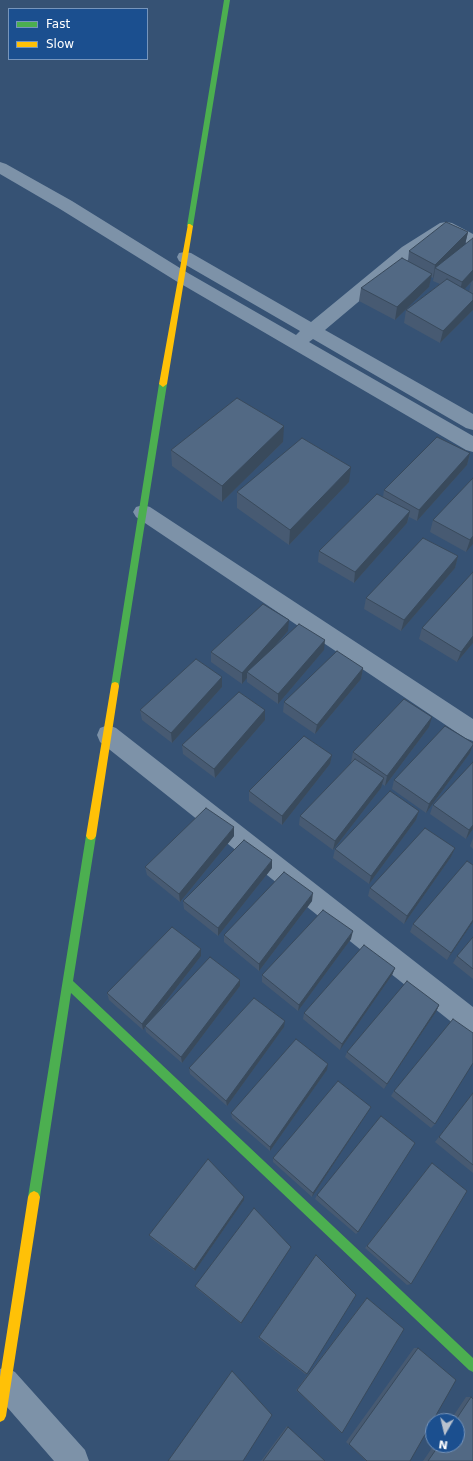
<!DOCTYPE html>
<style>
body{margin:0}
#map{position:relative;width:473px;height:1461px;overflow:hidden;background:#365274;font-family:"DejaVu Sans",sans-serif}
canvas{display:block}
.legend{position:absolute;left:8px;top:8px;width:140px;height:52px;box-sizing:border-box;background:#1b4f8f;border:1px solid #7695bc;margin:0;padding:5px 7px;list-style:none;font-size:12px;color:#fff}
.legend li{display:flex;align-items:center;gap:8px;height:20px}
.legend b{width:20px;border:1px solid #7695bc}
.north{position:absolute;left:425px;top:1413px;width:40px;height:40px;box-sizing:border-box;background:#1b4f8f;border:1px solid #7695bc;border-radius:50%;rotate:188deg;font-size:11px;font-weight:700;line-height:16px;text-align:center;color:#fff}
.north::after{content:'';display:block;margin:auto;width:14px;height:18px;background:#b9c2ce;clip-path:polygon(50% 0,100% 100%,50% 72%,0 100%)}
</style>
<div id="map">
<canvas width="473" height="1461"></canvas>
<ul class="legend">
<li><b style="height:5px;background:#4caf50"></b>Fast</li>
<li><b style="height:5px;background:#ffc107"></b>Slow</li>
</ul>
<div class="north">N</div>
</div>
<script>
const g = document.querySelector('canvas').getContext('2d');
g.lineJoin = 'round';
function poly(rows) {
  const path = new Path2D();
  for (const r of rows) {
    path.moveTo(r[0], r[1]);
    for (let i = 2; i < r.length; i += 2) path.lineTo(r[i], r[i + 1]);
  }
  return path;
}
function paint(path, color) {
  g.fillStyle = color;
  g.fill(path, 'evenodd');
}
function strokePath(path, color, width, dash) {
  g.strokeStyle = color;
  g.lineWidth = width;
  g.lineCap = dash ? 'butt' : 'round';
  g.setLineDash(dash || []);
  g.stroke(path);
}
const street = poly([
 [0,162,6,164,72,201,188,273,296,335,300,331,179,261,177,257,179,253,185,252,191,253,311,322,402,247,440,223,446,222,452,223,473,234,473,246,447,234,414,255,325,330,473,414,473,430,466,428,313,339,309,342,473,436,473,452,466,450,176,281,60,209,0,174,0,162],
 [143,505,150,507,473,719,473,741,465,738,136,517,133,512,136,507,143,505],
 [108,725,116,728,473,1007,473,1036,464,1032,100,742,97,735,100,728,108,725],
 [5,1367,15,1372,85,1450,89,1461,54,1461,0,1399,0,1369,5,1367]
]);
const fast = poly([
 [224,0,230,0,193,226,190,228,187,226,224,0],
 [163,381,167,384,119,686,118,689,115,690,112,689,111,686,159,384,163,381],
 [91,832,94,833,96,836,73,981,473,1358,473,1372,469,1370,71,993,40,1197,38,1201,34,1203,30,1201,28,1197,86,836,88,833,91,832]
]);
const slow = poly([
 [188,224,190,224,193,226,167,384,163,387,159,384,188,224],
 [115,682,118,683,119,686,96,836,94,839,91,840,88,839,86,836,111,686,112,683,115,682],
 [34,1191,38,1193,40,1197,6,1416,4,1420,0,1422,0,1377,28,1197,30,1193,34,1191]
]);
const wall = poly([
 [468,232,465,244,473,280,473,310,440,343,404,323,406,310,440,284,433,281,434,276,433,278,431,277,429,287,395,320,359,301,361,288,408,261,409,251],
 [471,283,469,292,464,289],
 [283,442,222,502,172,466,171,450],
 [470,453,467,465,417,521,409,517,407,523,354,583,318,562,319,551,383,497,384,490],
 [473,478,473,544,466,552,430,532,433,520],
 [349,482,289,545,237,508,237,492],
 [458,556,455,568,401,631,364,609,366,598],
 [422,628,473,643,457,662,419,639],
 [288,631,275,646,324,650,278,704,247,682,247,678,242,684,211,662,211,652],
 [363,668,361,679,315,734,283,712,284,702],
 [222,687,172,743,142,720,140,710],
 [265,720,215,778,183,754,182,745],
 [429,727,385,786,382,784,381,788,333,850,299,825,300,816,352,762,351,762,353,752],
 [473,743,473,746,470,753,426,813,392,789,394,780],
 [332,755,330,764,282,825,249,801,249,791],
 [473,762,473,829,466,839,430,814,433,805],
 [419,811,416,820,369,884,333,858,335,849],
 [234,836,180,902,147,875,145,867],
 [473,838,473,849,470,846],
 [455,848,451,857,404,924,368,896,370,888],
 [473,865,473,922,447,960,410,932,413,924],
 [272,868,218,936,184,909,183,901],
 [312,901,259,971,224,942,224,935],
 [473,937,473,979,453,963,457,956],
 [351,939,298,1011,262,982,262,975],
 [201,956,157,1013,240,986,182,1063,146,1032,145,1027,143,1030,109,1000,107,993],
 [395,968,392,975,340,1050,303,1019,304,1013],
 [439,1005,436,1012,384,1089,345,1057,347,1052],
 [284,1027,227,1106,190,1074,189,1068],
 [327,1070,270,1151,232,1118,231,1113],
 [394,1091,435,1124,431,1128,391,1096],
 [473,1093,473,1173,435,1142],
 [368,1112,312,1197,273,1162,273,1158],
 [432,1163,411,1284,407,1285,365,1248],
 [317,1195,358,1232,356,1234,315,1199],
 [244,1197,244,1200,195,1271,151,1238,149,1235],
 [291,1247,241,1324,196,1288,195,1286],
 [316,1255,307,1374,305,1374,258,1338],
 [367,1298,342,1433,340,1432,296,1390,365,1300],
 [414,1348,418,1348,410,1461,366,1461,346,1442],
 [466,1397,471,1397,473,1461,423,1461,434,1445,457,1445,457,1421,450,1421],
 [287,1426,325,1461,261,1461]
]);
const shadedWall = poly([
 [468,232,465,245,435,268,434,276,433,278,435,265],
 [473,270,473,280,459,295,462,282],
 [432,274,429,287,395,320,397,307],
 [473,300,473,310,440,343,443,331],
 [284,426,283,442,222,502,222,486],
 [470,453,467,465,417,521,419,510],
 [351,467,349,482,289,545,290,530],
 [410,511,407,523,354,583,355,572],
 [473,536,473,544,466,552,470,540],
 [458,556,455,568,401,631,404,620],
 [289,620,288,631,250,674,247,672,247,678,242,684,242,673],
 [473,636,473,643,457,662,461,652],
 [325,640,324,650,278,704,278,694],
 [363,668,361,679,315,734,317,725],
 [222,677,222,687,172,743,171,733],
 [265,710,265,720,215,778,214,769],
 [432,717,429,727,385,786,387,776],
 [473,745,470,753,426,813,429,804],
 [332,755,330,764,282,825,282,816],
 [384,778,381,788,333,850,335,841],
 [419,811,416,820,369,884,371,876],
 [473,825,473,829,466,839,469,830],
 [234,827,234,836,180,902,179,894],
 [455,848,451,857,404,924,407,916],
 [272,860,272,868,218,936,218,928],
 [313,893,312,901,259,971,259,964],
 [473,920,473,922,447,960,451,953],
 [353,931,351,939,298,1011,299,1005],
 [201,949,201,956,146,1027,145,1026,145,1027,143,1030,142,1024],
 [395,968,392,975,340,1050,342,1044],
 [240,980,240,986,182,1063,181,1057],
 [439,1005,436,1012,384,1089,387,1084],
 [285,1021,284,1027,227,1106,226,1101],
 [328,1064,327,1070,270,1151,270,1147],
 [371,1107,368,1112,312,1197,313,1193],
 [244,1197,244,1200,195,1271,194,1269],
 [291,1247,290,1249,241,1324,241,1323]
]);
const building = poly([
 [446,222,468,232,435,265,409,251,446,222],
 [473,238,473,270,462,282,435,268,473,238],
 [402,258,432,274,397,307,361,288,402,258],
 [447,279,473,294,473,300,443,331,406,310,447,279],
 [237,398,284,426,222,486,171,450,237,398],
 [437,437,470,453,419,510,384,490,437,437],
 [302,438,351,467,290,530,237,492,302,438],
 [473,478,473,536,470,540,433,520,473,478],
 [377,494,410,511,355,572,319,551,377,494],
 [423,538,458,556,404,620,366,598,423,538],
 [473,572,473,636,461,652,422,628,473,572],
 [263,604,289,620,242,673,211,652,263,604],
 [299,624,325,640,278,694,247,672,299,624],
 [337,651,363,668,317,725,284,702,337,651],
 [196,659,222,677,171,733,140,710,196,659],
 [239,692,265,710,214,769,182,745,239,692],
 [404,699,432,717,387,776,353,752,404,699],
 [445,726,473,743,473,745,429,804,394,780,445,726],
 [304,736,332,755,282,816,249,791,304,736],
 [355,759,384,778,335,841,300,816,355,759],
 [473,762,473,825,469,830,433,805,473,762],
 [390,791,419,811,371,876,335,849,390,791],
 [206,808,234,827,179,894,145,867,206,808],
 [425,828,455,848,407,916,370,888,425,828],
 [244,840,272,860,218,928,183,901,244,840],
 [467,861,473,865,473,920,451,953,413,924,467,861],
 [284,872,313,893,259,964,224,935,284,872],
 [323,910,353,931,299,1005,262,975,323,910],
 [172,927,201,949,142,1024,107,993,172,927],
 [473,937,473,969,457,956,473,937],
 [364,945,395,968,342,1044,304,1013,364,945],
 [210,957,240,980,181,1057,145,1026,210,957],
 [407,981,439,1005,387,1084,347,1052,407,981],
 [254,998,285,1021,226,1101,189,1068,254,998],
 [453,1019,473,1033,473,1063,435,1124,394,1091,453,1019],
 [296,1039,328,1064,270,1147,231,1113,296,1039],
 [338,1081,371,1107,313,1193,273,1158,338,1081],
 [473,1093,473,1165,439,1137,473,1093],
 [381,1116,415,1143,358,1232,317,1195,381,1116],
 [208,1159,244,1197,194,1269,149,1235,208,1159],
 [432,1163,467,1191,411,1284,367,1246,432,1163],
 [254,1208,291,1247,241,1323,195,1286,254,1208],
 [316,1255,356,1295,307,1374,259,1337,316,1255],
 [367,1298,404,1329,342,1433,297,1390,367,1298],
 [418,1348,456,1380,410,1461,367,1461,349,1444,418,1348],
 [232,1371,272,1415,243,1461,168,1461,232,1371],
 [471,1397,473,1399,473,1461,428,1461,439,1445,457,1445,457,1421,455,1421,471,1397],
 [288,1427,325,1461,263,1461,288,1427]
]);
paint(street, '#7d92a8');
paint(fast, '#4caf50');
paint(slow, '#ffc107');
paint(wall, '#475a72');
paint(shadedWall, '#394a5c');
paint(building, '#526984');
strokePath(building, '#394a5c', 1);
</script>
